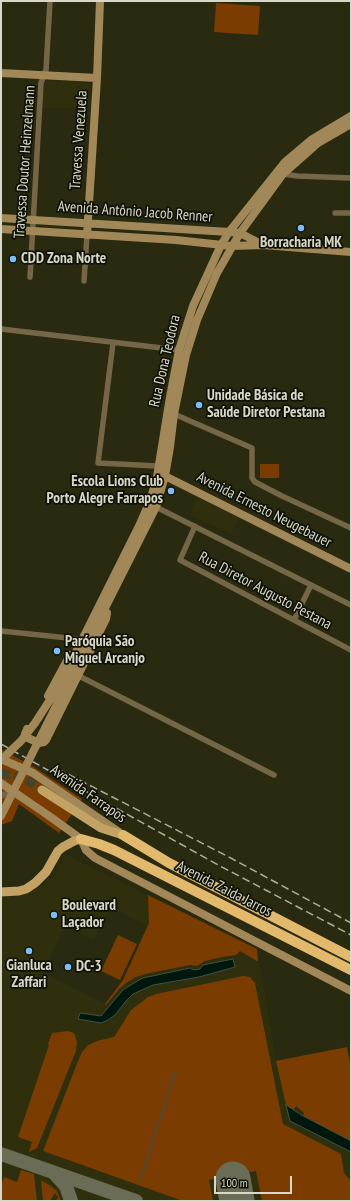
<!DOCTYPE html>
<meta charset="utf-8">
<style>
body{margin:0}
#map{position:relative;width:352px;height:1202px;overflow:hidden;background:#292a10;font-family:"PT Sans Narrow",sans-serif}
canvas{display:block}
.frame{position:absolute;inset:0;border:2px solid #d7d8c9;pointer-events:none}
.scale{position:absolute;left:214px;top:1176px;width:78px;height:18px;box-sizing:border-box;border:2px solid #d7d8c9;border-top:0;padding-left:5px;font-size:12px;line-height:14px;white-space:nowrap;color:#d7d8c9;-webkit-text-stroke:3px #111207;paint-order:stroke}
</style>
<div id="map">
<canvas width="352" height="1202"></canvas>
<div class="frame"></div>
<div class="scale">100 m</div>
</div>
<script>
const g = document.querySelector('canvas').getContext('2d');
g.lineJoin = 'round';
function paint(path, color) {
  g.fillStyle = color;
  g.fill(path, 'evenodd');
}
function poly(rows) {
  const path = new Path2D();
  for (const r of rows) {
    path.moveTo(r[0], r[1]);
    for (let i = 2; i < r.length; i += 2) path.lineTo(r[i], r[i + 1]);
  }
  return path;
}
function strokePath(path, color, width, dash) {
  g.strokeStyle = color;
  g.lineWidth = width;
  g.lineCap = dash ? 'butt' : 'round';
  g.setLineDash(dash || []);
  g.stroke(path);
}
function write(font, color, halo, rows, align = 'center') {
  g.font = font + ' "PT Sans Narrow",sans-serif';
  g.lineWidth = 3.5;
  g.setLineDash([]);
  g.textBaseline = 'middle';
  g.strokeStyle = halo;
  g.fillStyle = color;
  for (const [text, x, y, turn = 0] of rows) {
    g.save();
    g.translate(x, y);
    g.rotate((+turn || 0) * Math.PI / 180);
    g.textAlign = isNaN(turn) ? turn : align;
    if (halo) g.strokeText(text, 0, 0);
    g.fillText(text, 0, 0);
    g.restore();
  }
}
const built = poly([
 [43,81,90,83,88,109,42,108],
 [197,498,239,518,231,534,190,515],
 [65,854,257,949,276,1060,347,1047,351,1069,351,1201,1,1201,1,897,18,896,42,886,55,875],
 [110,907,148,926,123,980,105,1004,43,973,65,926,94,940]
]);
const green = poly([
 [216,3,260,6,258,35,214,32],
 [260,464,279,464,279,478,260,478],
 [1,749,34,767,82,799,59,833,19,804,12,821,1,825],
 [148,895,257,949,258,960,257,961,240,951,236,955,222,957,205,961,197,966,190,965,145,974,136,977,126,983,119,989,106,1005,105,1004,123,980,149,923],
 [118,935,137,944,120,980,101,971],
 [243,976,250,977,255,983,283,1124,341,1154,344,1173,351,1181,351,1201,262,1201,256,1171,209,1180,213,1201,183,1201,43,1151,78,1061,82,1052,88,1045,97,1041,114,1037,131,1010,148,997,156,994],
 [68,1031,74,1033,77,1042,76,1051,37,1148,29,1152,32,1142,18,1137,49,1045,48,1044,52,1033],
 [347,1047,351,1069,351,1141,303,1116,304,1113,296,1106,293,1110,286,1105,276,1061],
 [21,1170,34,1174,37,1201,1,1201,1,1186,4,1177,17,1182],
 [41,1180,51,1186,57,1191,61,1201,56,1201,58,1197,55,1193,50,1201,43,1201]
]);
const water = poly([
 [233,959,235,967,199,977,153,985,144,989,133,994,126,1001,115,1015,108,1020,101,1023,78,1019,80,1013,101,1016,123,990,134,983,143,978,190,968,194,970,200,969,203,965,233,959],
 [286,1105,303,1116,351,1141,351,1152,290,1121,286,1105]
]);
const stream = poly([
 [140,1181,175,1072]
]);
const taxiway = poly([
 [1,1154,136,1201],
 [55,1174,66,1186,71,1201]
]);
const runway = poly([
 [233,1179,237,1201]
]);
const primaryTunnel = poly([
 [1,773,26,779,42,790]
]);
const street = poly([
 [283,174,297,176,351,178],
 [335,213,351,213],
 [30,277,41,83,46,70,50,1],
 [84,281,87,235],
 [1,329,179,350,181,351],
 [113,343,98,463,158,466,162,464],
 [174,414,252,448,252,478,255,482,282,496,351,528],
 [156,507,351,605],
 [195,526,180,560,351,650],
 [294,620,311,585],
 [1,631,78,639],
 [79,676,274,775],
 [1,796,5,794,14,795]
]);
const secondary = poly([
 [1,73,97,78],
 [1,218,229,232,240,233,263,245],
 [1,229,176,240,232,246,263,245,351,252],
 [87,235,97,78,100,1],
 [165,476,351,569],
 [85,634,139,526,150,501,157,477,170,397,179,350,193,306,221,245,229,232,285,162,311,140,351,116],
 [90,638,156,507,165,476,170,447,174,414,186,355,197,320,217,273,240,233,283,174,318,143,351,124],
 [48,696,70,655],
 [27,729,25,734,28,738,39,743,44,742,46,740,106,619,107,613],
 [1,759,33,773,119,832],
 [1,783,52,818,81,839,86,850,95,858,351,991]
]);
const primary = poly([
 [42,790,101,828,123,835],
 [1,892,19,891,26,889,35,883,46,872,58,851,63,847,74,841,81,839]
]);
const highway = poly([
 [123,835,169,863,351,957],
 [81,839,99,844,114,850,351,970]
]);
const rail = poly([
 [1,744,220,866,351,935],
 [58,769,227,856,351,923]
]);
const secondaryBridge = poly([
 [1,760,21,741,35,723,57,689,85,634],
 [1,816,90,638]
]);
const markers = [
 [301,228,4,"#7cbef9"],
 [13,259,4,"#7cbef9"],
 [199,405,4,"#7cbef9"],
 [171,491,4,"#7cbef9"],
 [57,651,4,"#7cbef9"],
 [54,915,4,"#7cbef9"],
 [29,951,4,"#7cbef9"],
 [68,967,4,"#7cbef9"]
];
const streetNames = [
 ["Travessa Venezuela",79,140,-86],
 ["Travessa Doutor Heinzelmann",25,162,-86],
 ["Avenida Antônio Jacob Renner",135,212,4],
 ["Rua Dona Teodora",165,361,-77],
 ["Avenida Ernesto Neugebauer",264,510,27],
 ["Rua Diretor Augusto Pestana",265,591,28],
 ["Avenida Farrapos",88,794,35],
 ["Avenida Zaida Jarros",224,889,27]
];
const poiNames = [
 ["Borracharia MK",301,243,"center"],
 ["CDD Zona Norte",21,259],
 ["Unidade Básica de",207,396],
 ["Saúde Diretor Pestana",207,413],
 ["Escola Lions Club",163,482,"right"],
 ["Porto Alegre Farrapos",163,499,"right"],
 ["Paróquia São",65,642],
 ["Miguel Arcanjo",65,659],
 ["Boulevard",62,906],
 ["Laçador",62,923],
 ["Gianluca",29,966,"center"],
 ["Zaffari",29,983,"center"],
 ["DC-3",76,967]
];
paint(built, '#2f2f0d');
paint(green, '#7a3c00');
paint(water, '#00170d');
strokePath(water, '#405145', 1);
strokePath(stream, '#405145', 1.5);
strokePath(taxiway, '#6b6c56', 14);
strokePath(runway, '#6b6c56', 35);
strokePath(primaryTunnel, '#43442c', 9, [9, 4.5]);
strokePath(street, '#766648', 5.5);
strokePath(secondary, '#a28858', 8);
strokePath(primary, '#c4a263', 9);
strokePath(highway, '#e3ba6d', 10);
strokePath(rail, '#adae9c', 1.5, [8, 4]);
strokePath(secondaryBridge, '#a28858', 8);
for (const [x, y, r, color] of markers) {
  const dot = new Path2D();
  dot.arc(x, y, r, 0, 2 * Math.PI);
  g.fillStyle = color;
  g.fill(dot);
  strokePath(dot, '#111207', 1.5);
}
write('15px', '#d7d8c9', '#111207', streetNames);
write('bold 15px', '#d7d8c9', '#111207', poiNames, 'left');
</script>
